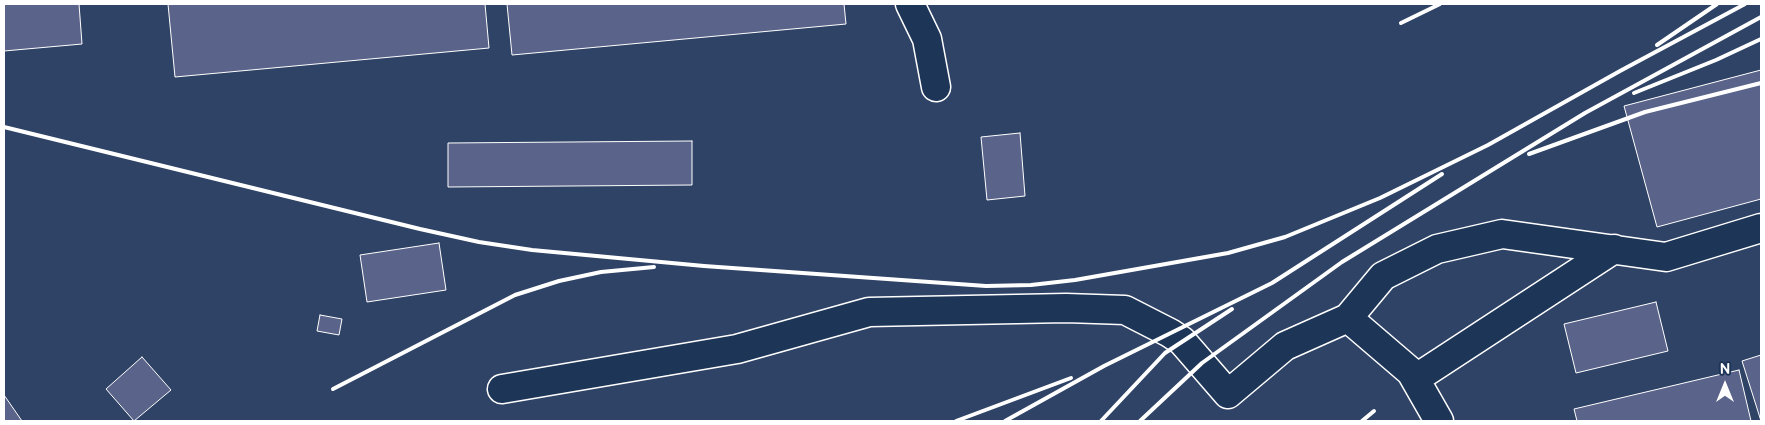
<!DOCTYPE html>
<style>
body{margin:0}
#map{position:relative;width:1765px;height:425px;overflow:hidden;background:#1d3557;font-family:"Balsamiq Sans",sans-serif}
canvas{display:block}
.frame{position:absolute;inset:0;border:5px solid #fff;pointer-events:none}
.north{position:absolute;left:1700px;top:360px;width:50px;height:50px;-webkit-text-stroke:4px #1d3557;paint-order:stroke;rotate:0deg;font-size:14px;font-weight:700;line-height:20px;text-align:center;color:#fff}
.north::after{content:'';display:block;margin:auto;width:18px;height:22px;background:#fff;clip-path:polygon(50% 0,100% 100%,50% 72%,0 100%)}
</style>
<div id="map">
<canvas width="1765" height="425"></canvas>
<div class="frame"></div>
<div class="north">N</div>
</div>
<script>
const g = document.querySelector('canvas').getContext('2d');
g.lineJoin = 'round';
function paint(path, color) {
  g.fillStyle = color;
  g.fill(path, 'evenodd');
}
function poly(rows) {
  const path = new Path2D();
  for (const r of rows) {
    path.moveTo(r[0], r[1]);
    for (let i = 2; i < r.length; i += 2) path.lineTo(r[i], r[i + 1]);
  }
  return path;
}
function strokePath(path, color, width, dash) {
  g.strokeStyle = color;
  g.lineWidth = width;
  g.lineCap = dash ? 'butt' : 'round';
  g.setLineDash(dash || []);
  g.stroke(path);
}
const built = poly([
 [4,4,1761,4,1761,421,4,421]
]);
const building = poly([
 [4,4,79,4,82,44,4,51,4,4],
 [168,4,485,4,489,48,175,77,168,4],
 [507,4,844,4,846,24,512,55,507,4],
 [1761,70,1761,199,1657,227,1624,106,1761,70],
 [1020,133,1025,196,987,200,981,137,1020,133],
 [692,141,692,185,448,187,448,143,692,141],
 [439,243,446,290,367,302,360,255,439,243],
 [1656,302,1668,351,1576,373,1564,324,1656,302],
 [320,315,342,319,339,335,317,331,320,315],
 [1761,355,1761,421,1742,361,1761,355],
 [142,357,171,390,134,421,106,389,142,357],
 [1739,370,1751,421,1577,421,1574,409,1739,370],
 [4,395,22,421,4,421,4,395]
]);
const minor = poly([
 [910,4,927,39,936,87],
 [1348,318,1383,276,1437,249,1502,234,1666,257,1761,228],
 [1415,379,1614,249],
 [502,389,737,349,869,312,1066,308,1125,310,1170,333,1182,341,1228,394,1285,346,1348,318,1411,372,1439,421]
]);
const rail = poly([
 [1401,23,1440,4],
 [1657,45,1717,4],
 [1634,93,1716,60,1761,39],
 [4,127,420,229,479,242,532,250,704,266,986,286,1031,285,1075,280,1228,253,1285,237,1380,198,1488,145,1620,71,1745,4],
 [1529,154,1645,112,1761,83],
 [333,389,515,295,559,281,601,272,654,267],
 [956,421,1071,378],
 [1005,421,1104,366,1272,283,1442,174],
 [1101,421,1165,353,1232,309],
 [1140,421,1202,363,1342,262,1585,113,1761,17],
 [1362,421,1374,411]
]);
paint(built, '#2f4366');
paint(building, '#5a638a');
strokePath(building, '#fff', 1);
strokePath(minor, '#fff', 31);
strokePath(minor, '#1d3557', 28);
strokePath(rail, '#fff', 4);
</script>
